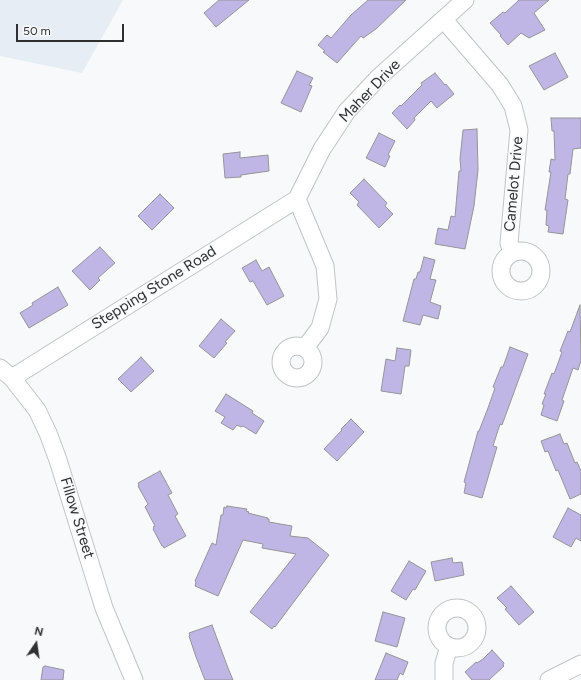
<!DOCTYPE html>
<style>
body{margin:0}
#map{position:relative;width:581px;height:680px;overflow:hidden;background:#f7f9fb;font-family:Figtree,sans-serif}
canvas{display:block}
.north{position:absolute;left:16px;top:624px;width:40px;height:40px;-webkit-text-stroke:3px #f7f9fb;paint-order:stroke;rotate:13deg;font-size:11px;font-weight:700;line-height:16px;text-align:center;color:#2f3030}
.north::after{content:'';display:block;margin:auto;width:14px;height:18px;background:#2f3030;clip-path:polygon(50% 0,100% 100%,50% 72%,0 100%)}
.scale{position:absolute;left:16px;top:24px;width:108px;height:18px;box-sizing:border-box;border:2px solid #2f3030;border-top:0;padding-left:5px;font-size:12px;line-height:14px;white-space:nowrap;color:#2f3030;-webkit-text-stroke:3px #f7f9fb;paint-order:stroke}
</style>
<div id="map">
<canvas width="581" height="680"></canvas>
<div class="north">N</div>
<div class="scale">50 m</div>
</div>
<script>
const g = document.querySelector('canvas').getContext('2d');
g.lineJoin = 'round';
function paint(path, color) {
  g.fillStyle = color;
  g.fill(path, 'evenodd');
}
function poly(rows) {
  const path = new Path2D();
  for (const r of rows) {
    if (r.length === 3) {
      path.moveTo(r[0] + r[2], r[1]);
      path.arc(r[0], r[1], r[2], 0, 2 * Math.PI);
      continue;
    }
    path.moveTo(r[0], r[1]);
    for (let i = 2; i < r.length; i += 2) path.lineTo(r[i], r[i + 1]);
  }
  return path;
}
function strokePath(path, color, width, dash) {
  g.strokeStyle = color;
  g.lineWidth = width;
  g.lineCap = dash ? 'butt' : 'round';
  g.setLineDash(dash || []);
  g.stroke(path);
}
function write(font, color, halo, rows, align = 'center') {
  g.font = font + ' Figtree,sans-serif';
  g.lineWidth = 3;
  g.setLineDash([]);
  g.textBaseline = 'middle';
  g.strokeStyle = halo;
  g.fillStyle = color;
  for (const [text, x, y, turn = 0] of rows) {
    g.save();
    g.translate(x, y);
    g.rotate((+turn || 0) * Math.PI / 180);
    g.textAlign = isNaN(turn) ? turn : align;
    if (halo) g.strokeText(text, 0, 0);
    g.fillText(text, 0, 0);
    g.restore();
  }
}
const built = poly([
 [0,0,123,0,82,73,0,56]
]);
const building = poly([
 [219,0,249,0,216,27,204,13,219,0],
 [368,0,406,0,376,29,363,38,361,36,337,63,323,52,325,51,318,45,327,35,331,38,351,15,368,0],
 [519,0,549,0,534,13,545,30,529,38,521,33,508,45,500,36,501,35,490,23,503,12,505,13,519,0],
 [555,53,568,77,544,90,529,66,555,53],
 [297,71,313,78,309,85,312,86,301,112,281,103,297,71],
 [435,73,445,85,446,84,454,94,437,108,431,101,414,118,415,120,407,129,392,113,400,105,401,106,422,85,421,83,435,73],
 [551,118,581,118,581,148,573,149,570,174,568,174,565,199,568,200,563,234,548,232,549,226,546,225,547,210,545,210,551,172,549,172,551,159,555,160,554,131,552,131,551,118],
 [477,129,478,170,474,206,465,249,435,244,438,228,448,230,451,216,455,217,459,171,461,171,460,159,463,130,477,129],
 [379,133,395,141,388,155,390,156,385,167,366,158,379,133],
 [240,152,240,158,268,155,269,171,241,175,241,177,225,178,223,154,240,152],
 [364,179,387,203,385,206,393,214,379,228,357,205,359,202,350,193,364,179],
 [160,194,174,208,152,230,138,216,160,194],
 [100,247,115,263,98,278,100,280,90,290,72,271,100,247],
 [424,257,435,260,430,279,436,280,430,302,441,306,438,319,423,315,420,325,403,321,414,279,416,279,418,272,420,272,424,257],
 [256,260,262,271,269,267,284,296,267,305,253,281,250,282,242,268,256,260],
 [58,287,68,305,29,328,20,313,33,305,32,303,58,287],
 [580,305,581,361,578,370,573,368,562,400,564,401,557,421,541,415,544,405,542,404,546,394,544,394,552,373,554,374,562,352,560,351,568,331,570,332,580,305],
 [221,319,235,331,225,342,227,343,214,358,199,346,221,319],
 [510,347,528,354,502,425,500,424,493,446,497,447,482,498,464,493,466,483,464,482,478,431,479,431,488,408,495,388,493,387,501,367,503,367,510,347],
 [397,348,411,350,409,366,405,366,401,394,381,391,386,359,395,361,397,348],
 [141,357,154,371,131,392,118,379,141,357],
 [226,394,253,411,252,413,264,421,256,434,243,426,241,427,237,425,233,430,221,423,225,417,215,411,226,394],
 [351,419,364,432,337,461,324,449,342,430,341,429,351,419],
 [560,434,564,444,567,443,575,463,577,462,581,471,581,494,570,499,558,470,556,471,548,451,545,452,541,441,560,434],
 [160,471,172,493,168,495,178,514,175,516,186,536,164,548,163,546,162,546,153,529,154,528,153,527,155,526,145,507,148,504,138,486,139,485,138,483,160,471],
 [227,506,247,509,246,511,249,512,248,513,268,518,267,519,269,519,269,522,292,526,290,536,308,538,329,555,275,627,274,626,272,629,250,612,296,554,262,548,263,544,243,540,218,596,195,586,196,582,195,581,212,543,216,545,221,515,223,515,224,507,226,508,227,506],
 [568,508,581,515,581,541,576,538,571,547,553,537,568,508],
 [452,558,453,563,462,562,464,575,435,581,431,562,452,558],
 [409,561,426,571,415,590,413,589,406,600,391,591,409,561],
 [511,586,534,612,519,625,505,609,507,608,497,598,511,586],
 [383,612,405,618,397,647,375,641,383,612],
 [212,625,228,668,233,680,205,680,196,657,189,636,190,635,189,633,212,625],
 [492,650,504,663,503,665,504,666,489,680,472,680,465,672,476,662,477,663,483,659,492,650],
 [386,653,408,662,403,675,400,673,397,680,375,680,386,653],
 [45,666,64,670,63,680,41,680,43,667,45,666]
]);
const minor = poly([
 [444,20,500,85,513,106,519,130,509,243,512,253],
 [297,199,322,149,347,111,379,77,465,0],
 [297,199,325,266,328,299,320,328,305,348],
 [521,271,20],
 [297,362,16],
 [0,368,12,378,37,410,48,433,58,460,104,608,134,680],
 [12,378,297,199],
 [457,628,20],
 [444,680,444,663,449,647],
 [549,680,581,664]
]);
const streetNames = [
 ["Maher Drive",370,91,-46],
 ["Camelot Drive",514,184,-85],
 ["Stepping Stone Road",154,288,-32],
 ["Fillow Street",77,518,73]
];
paint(built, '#e6edf5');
paint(building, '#bfb6e5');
strokePath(building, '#959597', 1);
strokePath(minor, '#c1c3c5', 19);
strokePath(minor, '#fff', 17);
write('15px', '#2f3030', '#f7f9fb', streetNames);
</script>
